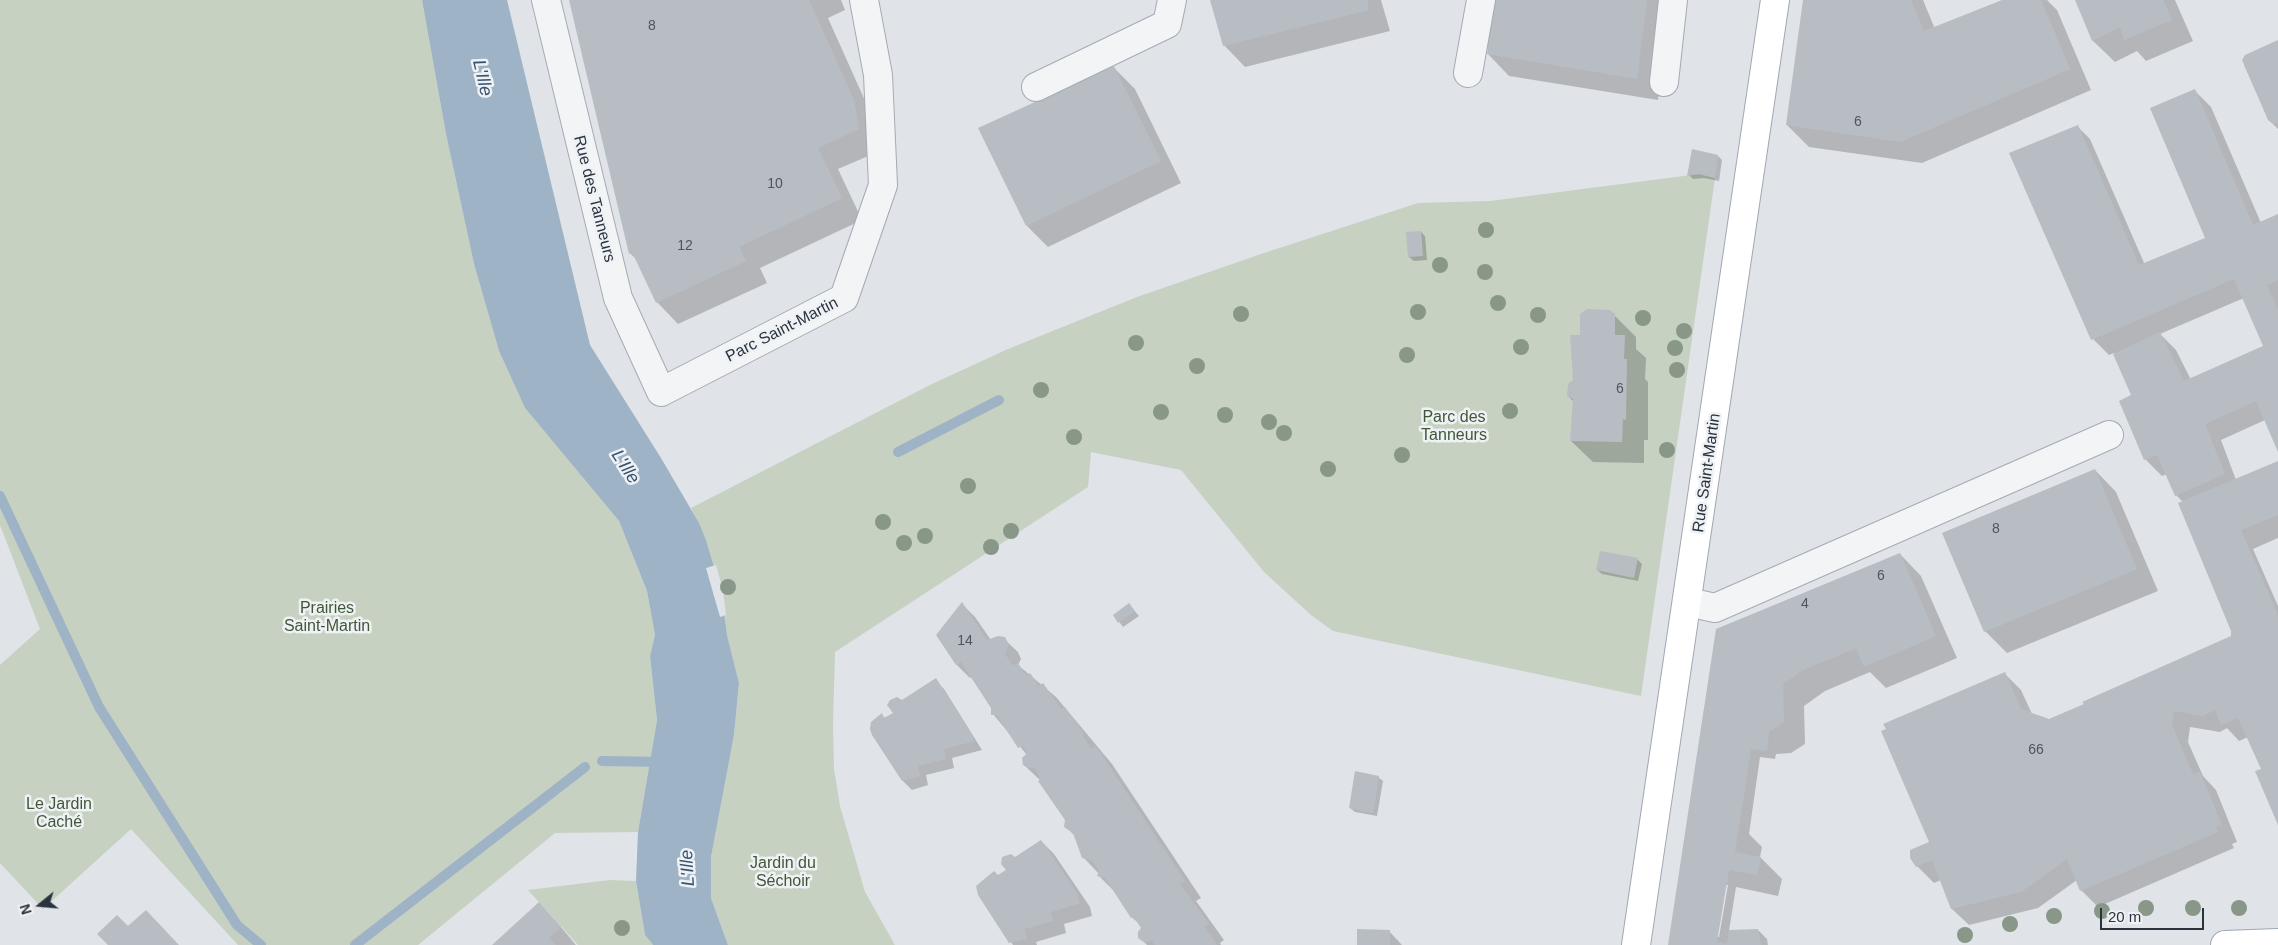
<!DOCTYPE html>
<meta charset="utf-8">
<style>
body{margin:0}
#map{position:relative;width:2278px;height:945px;overflow:hidden;background:#e0e3e8;font-family:Arial,sans-serif}
canvas{display:block}
.north{position:absolute;left:15px;top:880px;width:50px;height:50px;-webkit-text-stroke:4px #eff2f5;paint-order:stroke;rotate:253deg;font-size:14px;font-weight:700;line-height:20px;text-align:center;color:#2a323e}
.north::after{content:'';display:block;margin:auto;width:18px;height:22px;background:#2a323e;clip-path:polygon(50% 0,100% 100%,50% 72%,0 100%)}
.scale{position:absolute;left:2100px;top:908px;width:104px;height:22px;box-sizing:border-box;border:2px solid #2a323e;border-top:0;padding-left:6px;font-size:15px;line-height:18px;white-space:nowrap;color:#2a323e;-webkit-text-stroke:4px #eff2f5;paint-order:stroke}
</style>
<div id="map">
<canvas width="2278" height="945"></canvas>
<div class="north">N</div>
<div class="scale">20 m</div>
</div>
<script>
const g = document.querySelector('canvas').getContext('2d');
g.lineJoin = 'round';
function paint(path, color) {
  g.fillStyle = color;
  g.fill(path, 'evenodd');
}
function poly(rows) {
  const path = new Path2D();
  for (const r of rows) {
    path.moveTo(r[0], r[1]);
    for (let i = 2; i < r.length; i += 2) path.lineTo(r[i], r[i + 1]);
  }
  return path;
}
function strokePath(path, color, width, dash) {
  g.strokeStyle = color;
  g.lineWidth = width;
  g.lineCap = dash ? 'butt' : 'round';
  g.setLineDash(dash || []);
  g.stroke(path);
}
function write(font, color, halo, rows, align = 'center') {
  g.font = font + ' Arial,sans-serif';
  g.lineWidth = 5;
  g.setLineDash([]);
  g.textBaseline = 'middle';
  g.strokeStyle = halo;
  g.fillStyle = color;
  for (const [text, x, y, turn = 0] of rows) {
    g.save();
    g.translate(x, y);
    g.rotate((+turn || 0) * Math.PI / 180);
    g.textAlign = isNaN(turn) ? turn : align;
    if (halo) g.strokeText(text, 0, 0);
    g.fillText(text, 0, 0);
    g.restore();
  }
}
const green = poly([
 [0,0,422,0,446,134,474,264,499,351,525,408,619,521,647,591,655,635,650,656,657,720,638,832,555,833,418,945,238,945,131,829,43,909,0,863,0,665,40,629,0,525],
 [1699,174,1715,178,1641,696,1333,631,1311,615,1264,572,1181,470,1091,452,1088,487,835,652,833,724,834,769,840,806,865,892,895,945,728,945,711,898,711,857,734,735,739,683,727,635,721,590,706,540,691,508,932,384,1008,349,1137,297,1264,253,1418,203,1490,201],
 [610,880,636,881,645,935,653,945,578,945,528,890]
]);
const water = poly([
 [422,0,507,0,590,345,661,458,699,523,706,540,721,590,727,635,739,683,734,735,711,857,711,898,728,945,653,945,645,935,636,881,638,832,657,720,650,656,655,635,647,591,619,521,525,408,499,351,474,264,446,134]
]);
const pier = poly([
 [716,565,723,590,726,615,720,617,706,568]
]);
const shadow = poly([
 [571,0,841,0,845,10,828,18,875,123,880,151,838,169,862,220,760,268,767,283,678,324,657,302,636,259,630,253],
 [1211,0,1381,0,1390,31,1245,67,1224,45],
 [1494,0,1671,0,1658,100,1509,76,1488,54],
 [1806,0,1923,0,1935,29,2006,0,2047,0,2057,10,2091,90,1922,163,1809,147,1787,125],
 [2076,0,2175,0,2193,41,2146,61,2137,51,2115,62,2093,41],
 [2278,42,2278,129,2269,120,2244,65,2246,56],
 [1113,67,1135,89,1181,183,1048,247,1027,226],
 [2195,91,2211,107,2261,223,2278,216,2278,449,2265,420,2221,440,2236,480,2278,462,2278,538,2253,549,2278,606,2278,822,2263,770,2248,737,2239,741,2227,728,2220,732,2190,727,2188,742,2203,776,2216,790,2237,842,2232,844,2234,848,2098,907,2081,890,2077,880,2038,908,1969,925,1952,909,1941,880,1934,883,1917,866,1930,843,2004,673,2021,690,2032,714,2049,721,2232,637,2233,631,2183,502,2176,495,2167,474,2162,476,2145,459,2133,396,2114,353,2109,355,2093,339,2077,126,2090,139,2145,265,2207,239],
 [2244,298,2265,347,2191,380,2176,350,2160,334],
 [1718,156,1722,160,1719,181,1704,178,1693,179,1689,175],
 [1421,232,1425,236,1427,260,1414,261,1409,257],
 [1614,315,1636,337,1636,349,1646,358,1645,379,1648,382,1648,440,1644,440,1644,463,1593,462,1571,441,1574,402,1568,396,1574,381,1581,336],
 [2095,470,2116,492,2158,591,2007,653,1985,631],
 [1900,554,1921,576,1957,658,1886,688,1870,672,1825,691,1804,706,1805,744,1791,753,1776,754,1775,759,1760,757,1749,834,1762,847,1760,857,1782,879,1778,896,1736,887,1729,931,1758,930,1767,939,1768,945,1669,945,1700,736],
 [1725,885,1728,885,1719,937,1717,936],
 [1638,560,1642,564,1638,581,1602,574,1597,570],
 [962,604,975,617,991,640,1004,639,1018,652,1021,659,1018,665,1056,697,1112,764,1201,898,1196,901,1224,940,1220,943,1221,945,1147,945,1140,938,1143,928,1132,917,1115,892,1099,876,1099,874,1083,857,1076,837,1065,826,1067,819,1040,780,1024,765,1027,755,993,714,993,707,972,676,970,678,957,665,938,635],
 [1133,609,1139,616,1123,627,1115,616],
 [935,680,944,689,982,750,952,758,954,768,926,775,928,785,912,790,903,781,882,715,886,719,894,714,902,702],
 [1378,777,1383,781,1377,816,1355,812,1350,808],
 [1041,841,1054,854,1090,907,1092,916,1064,924,1066,933,1036,942,1037,945,1013,945,978,891,980,883,994,872,998,876,1008,871,1015,858],
 [555,920,576,945,494,945],
 [1389,931,1402,945,1358,945]
]);
const stream = poly([
 [898,452,999,400],
 [0,496,99,707,237,925,261,945],
 [602,761,666,762],
 [355,945,585,767]
]);
const building = poly([
 [569,0,809,0,854,100,859,129,818,148,842,198,739,247,746,261,656,303,632,252,629,254],
 [1210,0,1367,0,1369,10,1223,46],
 [1493,0,1647,0,1637,79,1487,54],
 [1803,0,1911,0,1924,31,2002,0,2041,0,2070,69,1900,142,1786,125],
 [2075,0,2163,0,2172,20,2124,40,2120,27,2092,41],
 [2278,40,2278,124,2273,124,2268,120,2242,60,2245,55],
 [1114,66,1161,161,1026,226,978,128],
 [2195,89,2253,225,2278,214,2278,280,2267,285,2278,310,2278,452,2256,401,2205,424,2225,474,2175,496,2157,455,2144,460,2119,401,2131,395,2113,354,2160,332,2184,381,2263,346,2234,279,2091,340,2009,153,2078,125,2139,265,2205,238,2150,108],
 [1692,149,1718,155,1715,178,1699,174,1687,176],
 [1421,231,1423,256,1408,257,1406,232],
 [1587,309,1610,310,1615,314,1615,335,1625,335,1624,359,1627,359,1626,420,1623,419,1622,442,1570,441,1573,399,1567,396,1568,384,1573,380,1570,335,1580,335,1580,314],
 [2278,461,2278,515,2241,530,2278,615,2278,825,2255,771,2261,769,2238,718,2221,725,2215,710,2203,716,2174,711,2172,725,2193,774,2200,772,2222,825,2216,827,2218,832,2080,891,2067,859,2021,892,1951,909,1932,860,1916,867,1910,858,1910,850,1929,842,1881,731,1886,729,1883,724,2005,672,2021,709,2049,719,2084,704,2082,702,2231,636,2231,631,2178,503],
 [2095,469,2137,569,1984,632,1942,533],
 [1600,551,1638,558,1634,578,1596,570],
 [1900,553,1936,636,1864,667,1856,648,1803,670,1783,684,1784,722,1769,732,1767,751,1751,749,1735,852,1761,857,1757,875,1729,870,1717,942,1727,944,1729,930,1758,929,1761,945,1668,945,1716,629],
 [962,602,987,640,998,636,1005,637,1009,645,1005,654,1013,666,1018,663,1026,676,1030,673,1039,686,1043,683,1061,709,1065,707,1084,734,1082,735,1091,749,1096,746,1185,881,1180,884,1209,924,1204,926,1217,945,1155,945,1152,940,1145,943,1138,938,1138,932,1141,928,1134,917,1131,918,1105,878,1097,876,1099,871,1092,860,1082,858,1073,833,1064,827,1065,820,1038,781,1041,779,1034,767,1029,768,1023,765,1022,758,1027,753,1023,746,1018,748,997,715,991,715,991,708,961,662,956,665,936,635],
 [1129,603,1135,611,1118,623,1113,615],
 [936,678,970,731,974,741,944,749,946,759,918,766,920,776,902,781,872,735,870,729,871,722,882,713,884,718,893,713,887,705,890,700,897,697,902,700],
 [1355,771,1379,776,1373,813,1349,808],
 [1041,840,1077,893,1080,903,1051,912,1053,921,1024,929,1027,939,1009,943,978,895,976,886,994,871,998,875,1006,870,1001,864,1002,857,1011,854,1015,857],
 [539,902,561,927,549,938,556,945,492,945],
 [146,910,179,945,108,945,97,934,117,915,128,926],
 [1357,929,1390,930,1390,945,1357,945]
]);
const minor = poly([
 [546,0,618,298,661,392,844,298,883,185,878,75,864,0],
 [1468,73,1481,0],
 [1664,82,1673,0],
 [1036,87,1167,24,1172,0],
 [1688,602,1715,608,2109,435]
]);
const major = poly([
 [1636,945,1775,0],
 [2225,945,2278,943]
]);
const trees = [
 [1486,230],
 [1440,265],
 [1485,272],
 [1498,303],
 [1418,312],
 [1241,314],
 [1538,315],
 [1643,318],
 [1684,331],
 [1136,343],
 [1521,347],
 [1675,348],
 [1407,355],
 [1197,366],
 [1677,370],
 [1041,390],
 [1510,411],
 [1161,412],
 [1225,415],
 [1269,422],
 [1284,433],
 [1074,437],
 [1667,450],
 [1402,455],
 [1328,469],
 [968,486],
 [883,522],
 [1011,531],
 [925,536],
 [904,543],
 [991,547],
 [728,587],
 [2146,908],
 [2193,908],
 [2239,908],
 [2102,911],
 [2054,916],
 [2010,924],
 [622,928],
 [1965,935]
];
const numberNames = [
 ["8",652,26],
 ["6",1858,122],
 ["10",775,184],
 ["12",685,246],
 ["6",1620,389],
 ["8",1996,529],
 ["6",1881,576],
 ["4",1805,604],
 ["14",965,641],
 ["66",2036,750]
];
const streetNames = [
 ["Rue des Tanneurs",594,199,76],
 ["Parc Saint-Martin",782,330,-27],
 ["Rue Saint-Martin",1707,473,-82]
];
const parkNames = [
 ["Parc des",1454,418],
 ["Tanneurs",1454,436],
 ["Prairies",327,609],
 ["Saint-Martin",327,627],
 ["Le Jardin",59,805],
 ["Caché",59,823],
 ["Jardin du",783,864],
 ["Séchoir",783,882]
];
const waterNames = [
 ["L'Ille",482,78,77],
 ["L'Ille",625,467,57],
 ["L'Ille",688,868,-93]
];
paint(green, '#c6d1c2');
paint(water, '#9eb3c5');
paint(pier, '#e0e3e8');
paint(shadow, '#0003');
strokePath(stream, '#9eb3c5', 10);
paint(building, '#b8bdc4');
strokePath(minor, '#a6aab2', 30);
strokePath(major, '#a0a8b2', 30);
strokePath(minor, '#f2f4f6', 28);
strokePath(major, '#fff', 28);
g.fillStyle = '#889787';
for (const [x, y] of trees) {
  g.beginPath();
  g.arc(x, y, 8, 0, 2 * Math.PI);
  g.fill();
}
write('14px', '#4e5560', null, numberNames);
write('16px', '#2a323e', '#eff2f5', streetNames);
write('16px', '#405838', '#eff2f5', parkNames);
write('italic 18px', '#37536e', '#eff2f5', waterNames);
</script>
